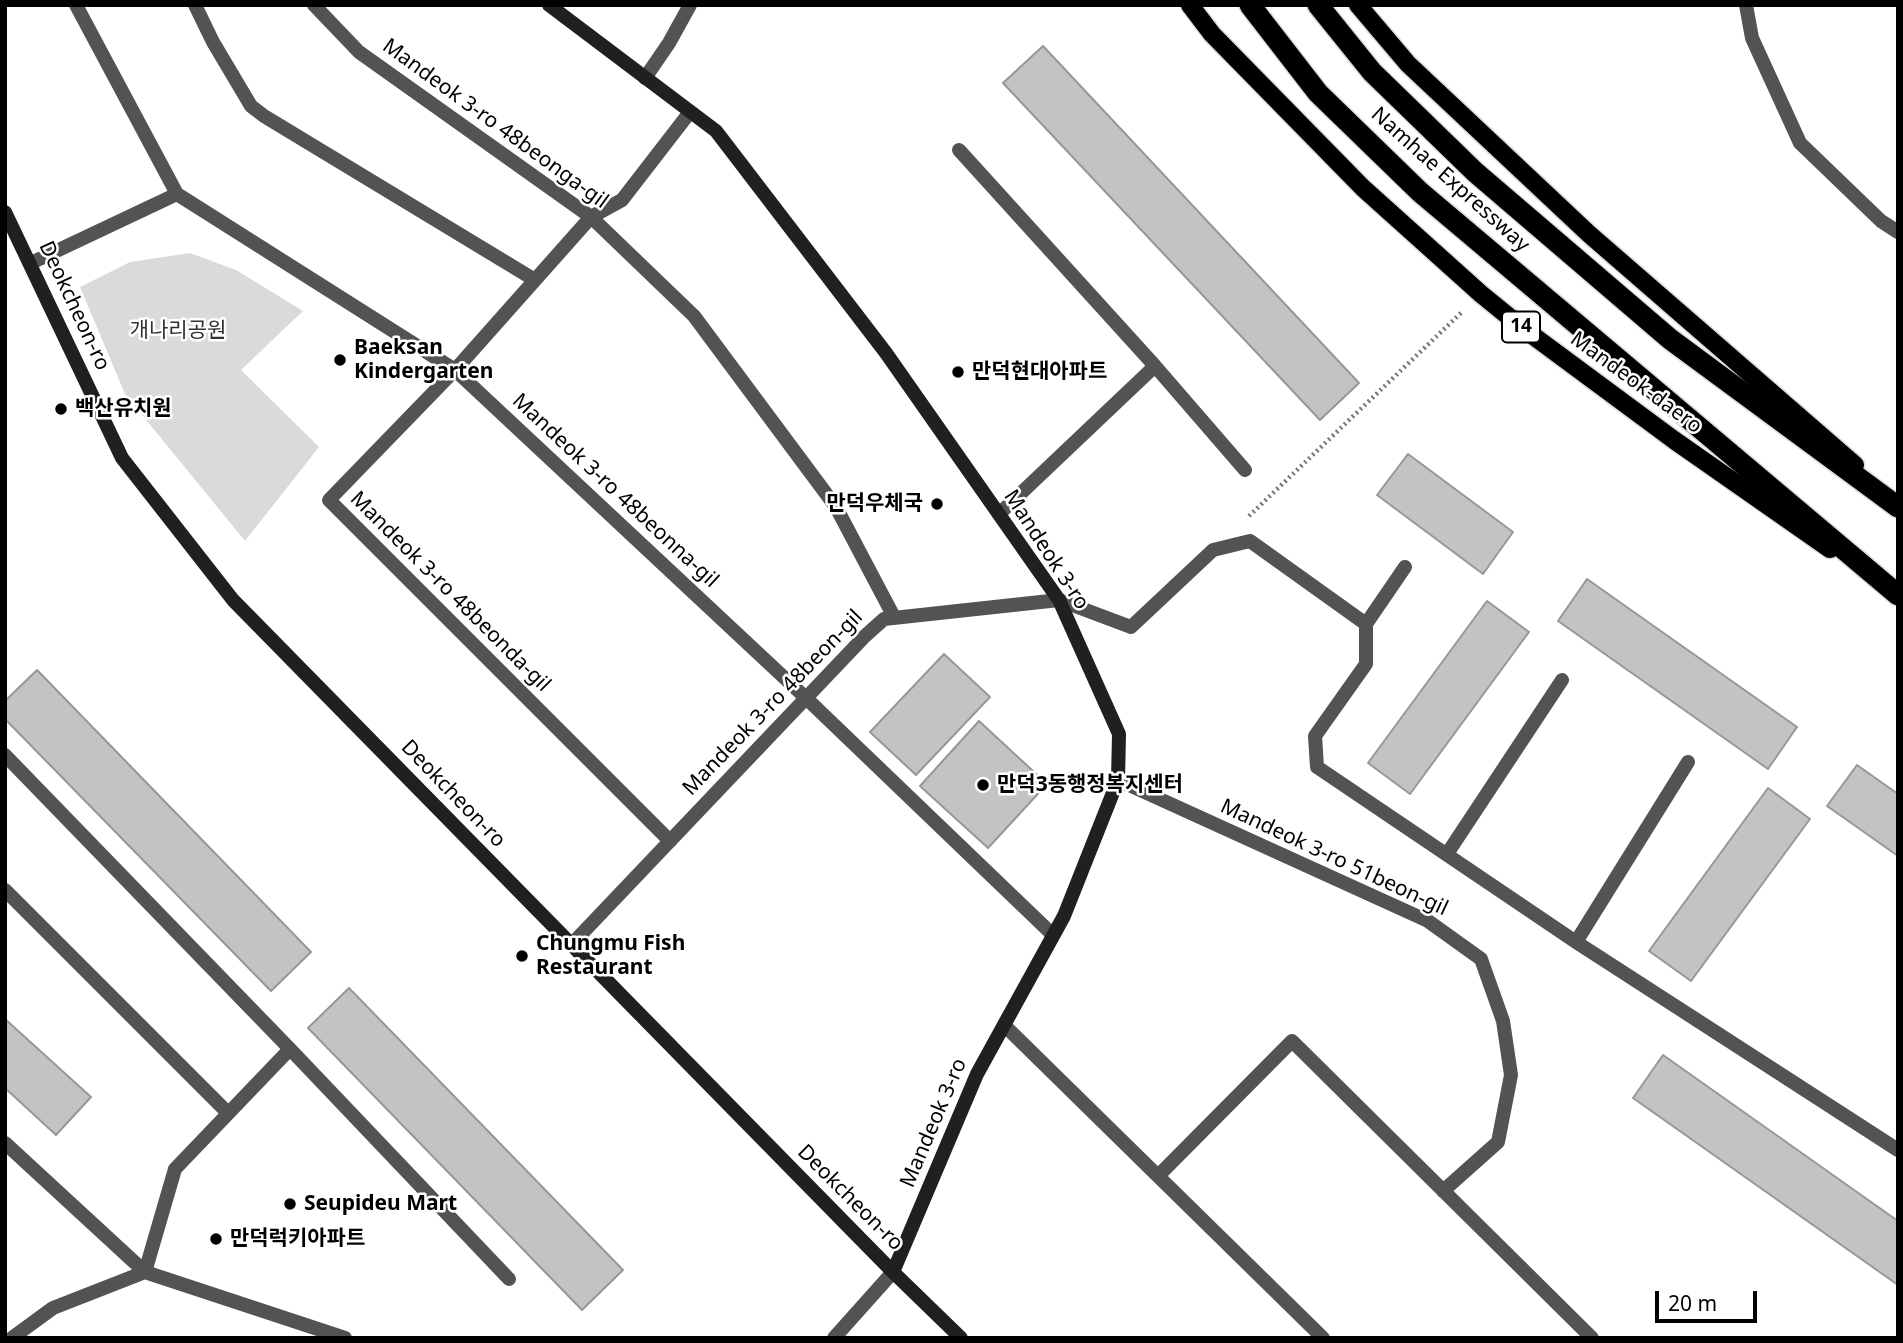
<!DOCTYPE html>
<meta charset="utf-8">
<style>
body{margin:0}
#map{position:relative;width:1903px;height:1343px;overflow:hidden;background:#fff;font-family:"Noto Sans",sans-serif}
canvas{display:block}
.frame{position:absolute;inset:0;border:7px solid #000;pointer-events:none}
.scale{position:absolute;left:1655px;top:1291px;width:102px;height:32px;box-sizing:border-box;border:4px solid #000;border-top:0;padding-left:9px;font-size:21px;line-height:24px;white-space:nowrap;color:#000;-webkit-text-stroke:5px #fff;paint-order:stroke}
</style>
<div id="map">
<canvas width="1903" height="1343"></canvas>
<div class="frame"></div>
<div class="scale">20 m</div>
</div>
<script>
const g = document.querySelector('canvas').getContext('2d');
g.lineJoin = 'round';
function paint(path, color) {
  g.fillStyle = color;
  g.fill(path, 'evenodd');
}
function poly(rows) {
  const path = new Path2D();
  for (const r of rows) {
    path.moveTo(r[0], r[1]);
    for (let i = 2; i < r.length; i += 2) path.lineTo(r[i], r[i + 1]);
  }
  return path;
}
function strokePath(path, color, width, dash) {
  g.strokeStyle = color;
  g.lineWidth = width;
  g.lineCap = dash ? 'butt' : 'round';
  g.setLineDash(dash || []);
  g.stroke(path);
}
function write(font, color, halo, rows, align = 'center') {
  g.font = font + ' "Noto Sans","Noto Sans KR",sans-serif';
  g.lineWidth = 5;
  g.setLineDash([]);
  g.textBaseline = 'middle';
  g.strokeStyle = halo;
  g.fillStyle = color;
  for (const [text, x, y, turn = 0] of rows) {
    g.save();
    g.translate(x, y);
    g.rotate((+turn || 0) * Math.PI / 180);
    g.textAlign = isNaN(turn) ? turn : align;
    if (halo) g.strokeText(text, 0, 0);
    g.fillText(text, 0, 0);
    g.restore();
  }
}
const green = poly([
 [190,253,236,270,303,311,241,370,319,447,245,541,125,394,80,287,130,262]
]);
const building = poly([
 [1043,46,1359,383,1320,420,1003,83,1043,46],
 [1408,454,1513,532,1483,574,1377,495,1408,454],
 [1587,579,1797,727,1768,769,1558,621,1587,579],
 [1487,601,1529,632,1410,794,1368,763,1487,601],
 [944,654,990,697,916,775,870,732,944,654],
 [37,670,311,952,271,991,5,719,5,701,37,670],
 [979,721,1047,784,988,848,920,786,979,721],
 [1857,765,1898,794,1898,856,1827,806,1857,765],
 [1768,788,1810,819,1691,981,1649,951,1768,788],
 [349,988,623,1270,582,1310,308,1028,349,988],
 [5,1019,91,1097,56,1135,5,1088,5,1019],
 [1663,1055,1898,1221,1898,1285,1633,1098,1663,1055]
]);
const path = poly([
 [1249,516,1463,311]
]);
const lane = poly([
 [959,150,1155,366,999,514],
 [1155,366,1245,470],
 [455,370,329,500,670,841],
 [1059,600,1131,627,1213,550,1250,541,1366,624,1366,664,1315,736,1317,767,1576,942,1898,1150],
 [1366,624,1405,567],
 [806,698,1053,935],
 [5,755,290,1049,509,1279],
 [1447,854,1562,680],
 [5,890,228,1113],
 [1576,942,1688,762],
 [5,1143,145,1272,175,1169,290,1049]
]);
const street = poly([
 [76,5,177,194,455,370,806,698],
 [195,5,213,42,251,106,264,116,535,280],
 [314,5,359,52,591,217,694,316,836,507,894,617],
 [1746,5,1752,38,1800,143,1881,221,1898,232],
 [645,78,669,43,690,5],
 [31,263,177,194],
 [455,370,591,217,622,200,690,112],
 [1118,780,1428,921,1481,959,1503,1021,1511,1075,1498,1142,1443,1191],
 [571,945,865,636,884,619,1059,600],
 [1004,1025,1323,1338],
 [1158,1176,1292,1041,1592,1338],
 [12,1338,53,1308,145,1272,345,1338],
 [834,1338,893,1272]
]);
const secondary = poly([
 [549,5,716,131,886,353,1059,600,1119,734,1118,780,1064,916,977,1074,893,1272],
 [5,212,122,458,233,600,893,1272,961,1338]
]);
const primary = poly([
 [1190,5,1212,34,1363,188,1481,294,1524,329,1674,440,1830,549],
 [1358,5,1408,64,1589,234,1855,465]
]);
const highway = poly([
 [1250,5,1318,93,1420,192,1898,595],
 [1318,5,1372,72,1475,172,1670,339,1898,507]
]);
const markers = [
 [340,360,7,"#000"],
 [958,372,7,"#000"],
 [61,409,7,"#000"],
 [937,504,7,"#000"],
 [983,785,7,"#000"],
 [522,956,7,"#000"],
 [290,1204,7,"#000"],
 [216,1239,7,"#000"]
];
const shields = [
 [1521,327,38]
];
const shieldNames = [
 ["14",1521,327]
];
const streetNames = [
 ["Mandeok 3-ro 48beonga-gil",495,124,36],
 ["Namhae Expressway",1450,180,42],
 ["Deokcheon-ro",74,306,65],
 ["Mandeok-daero",1636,383,36],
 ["Mandeok 3-ro 48beonna-gil",615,491,43],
 ["Mandeok 3-ro",1046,550,57],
 ["Mandeok 3-ro 48beonda-gil",450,592,45],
 ["Mandeok 3-ro 48beon-gil",773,703,-46],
 ["Deokcheon-ro",453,794,46],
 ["Mandeok 3-ro 51beon-gil",1334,858,25],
 ["Mandeok 3-ro",934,1123,-67],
 ["Deokcheon-ro",850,1198,45]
];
const parkNames = [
 ["개나리공원",178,331]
];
const poiNames = [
 ["Baeksan",354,348],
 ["Kindergarten",354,372],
 ["만덕현대아파트",972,372],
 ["백산유치원",75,409],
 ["만덕우체국",923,504,"right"],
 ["만덕3동행정복지센터",997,785],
 ["Chungmu Fish",536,944],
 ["Restaurant",536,968],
 ["Seupideu Mart",304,1204],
 ["만덕럭키아파트",230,1239]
];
paint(green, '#dadada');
paint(building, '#c3c3c3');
strokePath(building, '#979797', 2);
strokePath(primary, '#dbdbdb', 21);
strokePath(highway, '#dbdbdb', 24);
strokePath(path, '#757575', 4.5, [2, 3.5]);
strokePath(lane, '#535353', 14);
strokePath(street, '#535353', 14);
strokePath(secondary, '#202020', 14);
strokePath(primary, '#000', 18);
strokePath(highway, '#000', 21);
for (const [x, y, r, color] of markers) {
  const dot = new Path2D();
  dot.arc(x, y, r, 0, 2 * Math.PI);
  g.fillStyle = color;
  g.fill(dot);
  strokePath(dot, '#fff', 2.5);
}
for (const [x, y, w] of shields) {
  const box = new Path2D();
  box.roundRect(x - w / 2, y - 15.5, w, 31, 5);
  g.fillStyle = '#fff';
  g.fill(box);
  strokePath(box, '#000', 2);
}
write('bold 19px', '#000', null, shieldNames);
write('21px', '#000', '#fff', streetNames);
write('21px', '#313131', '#fff', parkNames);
write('bold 21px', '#000', '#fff', poiNames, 'left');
</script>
